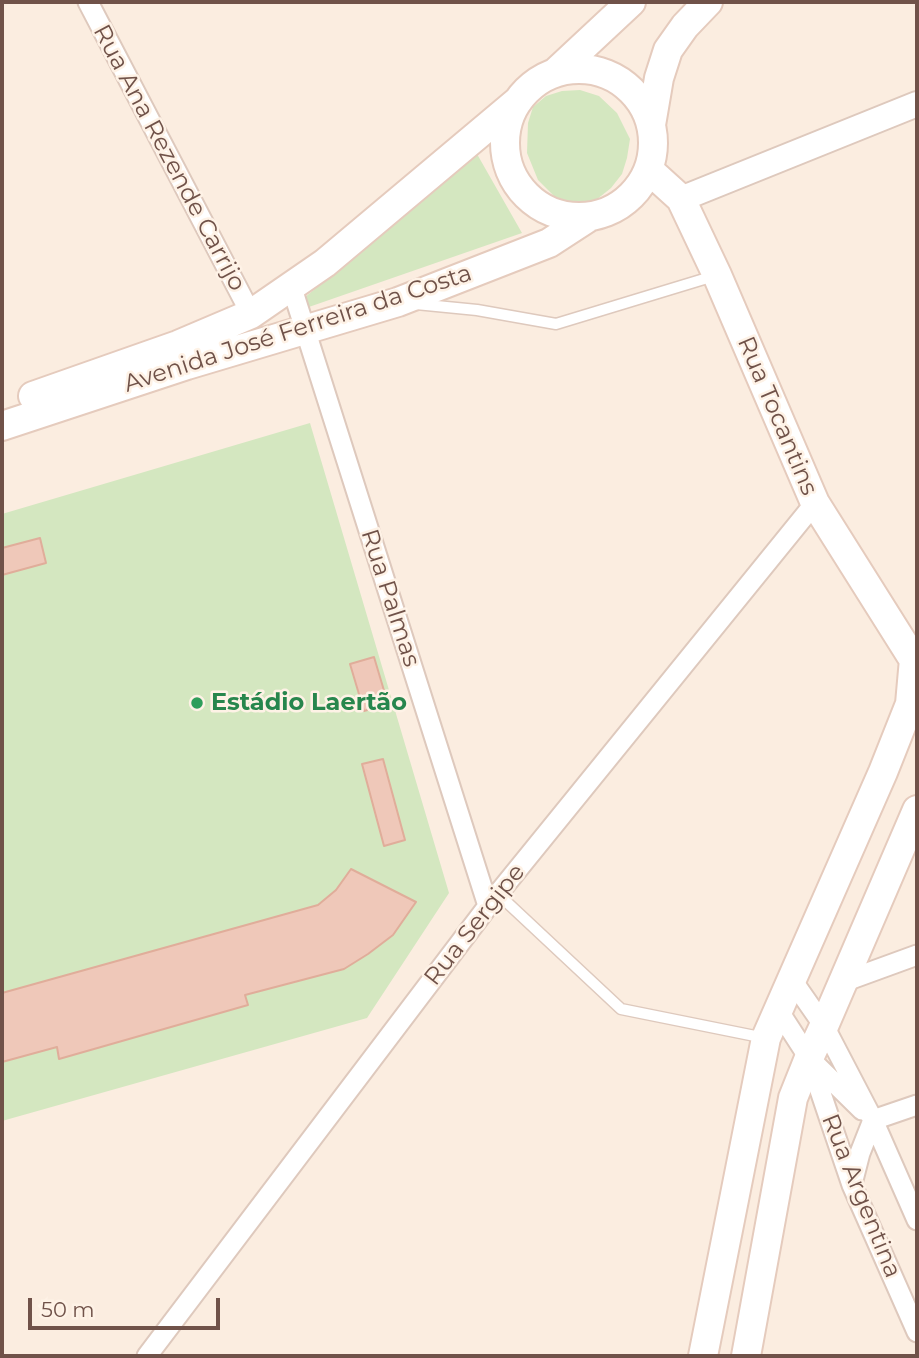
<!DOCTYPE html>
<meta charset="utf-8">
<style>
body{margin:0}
#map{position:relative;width:919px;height:1358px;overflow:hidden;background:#fbede0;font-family:Montserrat,sans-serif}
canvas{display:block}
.frame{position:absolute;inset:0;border:4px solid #705249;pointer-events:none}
.scale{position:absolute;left:28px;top:1298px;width:192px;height:32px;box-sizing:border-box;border:4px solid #705249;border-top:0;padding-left:9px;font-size:21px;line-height:24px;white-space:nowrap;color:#705249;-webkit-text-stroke:5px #fef2e6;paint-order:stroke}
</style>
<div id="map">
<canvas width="919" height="1358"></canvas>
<div class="frame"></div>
<div class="scale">50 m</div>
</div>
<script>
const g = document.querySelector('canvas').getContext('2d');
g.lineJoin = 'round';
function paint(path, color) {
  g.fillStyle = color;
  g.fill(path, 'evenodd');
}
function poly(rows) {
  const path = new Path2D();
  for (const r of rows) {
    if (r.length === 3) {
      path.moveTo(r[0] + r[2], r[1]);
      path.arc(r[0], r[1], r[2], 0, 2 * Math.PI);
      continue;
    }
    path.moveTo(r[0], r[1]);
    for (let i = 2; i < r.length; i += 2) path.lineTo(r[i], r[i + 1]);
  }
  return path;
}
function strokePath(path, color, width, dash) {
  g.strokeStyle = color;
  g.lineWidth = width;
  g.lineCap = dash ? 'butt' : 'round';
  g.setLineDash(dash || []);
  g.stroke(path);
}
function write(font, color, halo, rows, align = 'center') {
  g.font = font + ' Montserrat,sans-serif';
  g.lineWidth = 5;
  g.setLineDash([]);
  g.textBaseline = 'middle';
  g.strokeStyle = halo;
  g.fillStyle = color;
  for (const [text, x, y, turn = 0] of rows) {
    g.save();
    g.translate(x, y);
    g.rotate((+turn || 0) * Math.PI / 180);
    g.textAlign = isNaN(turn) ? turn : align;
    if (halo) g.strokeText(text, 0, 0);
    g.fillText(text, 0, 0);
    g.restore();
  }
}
const green = poly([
 [580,90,599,96,617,113,630,139,627,158,622,174,611,188,596,200,576,207,560,202,538,180,527,153,528,123,533,107,546,96,562,91],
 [477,154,522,233,306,308,304,298],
 [310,423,449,893,367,1018,2,1121,2,514]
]);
const building = poly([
 [40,538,46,563,2,575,2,548,40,538],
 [374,657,388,704,364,711,350,664,374,657],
 [383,759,405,840,384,846,362,764,383,759],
 [351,869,416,902,393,935,368,954,344,969,245,995,248,1005,59,1059,57,1047,2,1062,2,993,318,905,336,890,351,869]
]);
const service = poly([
 [416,304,477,310,556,324,714,276],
 [498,894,621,1009,765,1038]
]);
const minor = poly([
 [88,2,251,314],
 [291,285,488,906],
 [792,980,824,1026,873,1120,917,1220],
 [843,982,917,955],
 [778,1010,809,1058,862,1110],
 [809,1058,852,1185,917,1332],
 [852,1184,860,1153,873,1120,917,1105],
 [147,1356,488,906,815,503]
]);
const tertiary = poly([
 [681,199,917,104]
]);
const secondary = poly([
 [579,143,74],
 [556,72,631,2],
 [651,125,659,78,668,50,685,26,708,2],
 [649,170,681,199,717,275,815,503,917,665],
 [33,396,178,345,251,314,325,263,518,101],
 [2,426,187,365,398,302,549,243,589,217],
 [703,1356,766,1038,883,772,910,704,914,659],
 [746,1356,793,1098,809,1058,824,1026,917,810]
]);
const markers = [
 [197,703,7,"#2e9e5b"]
];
const streetNames = [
 ["Rua Ana Rezende Carrijo",169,158,62],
 ["Avenida José Ferreira da Costa",298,329,-18],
 ["Rua Tocantins",777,416,67],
 ["Rua Palmas",390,598,72],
 ["Rua Sergipe",475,925,-52],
 ["Rua Argentina",861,1196,68]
];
const leisureNames = [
 ["Estádio Laertão",211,703]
];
paint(green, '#d4e7c0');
paint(building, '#efc8b9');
strokePath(building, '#e0ad9a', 2);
strokePath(service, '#dec9bd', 13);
strokePath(minor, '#dec9bd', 23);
strokePath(tertiary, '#dec9bd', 28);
strokePath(secondary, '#e5cbbd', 32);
strokePath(service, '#fff', 10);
strokePath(minor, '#fff', 19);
strokePath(tertiary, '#fff', 24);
strokePath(secondary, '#fff', 28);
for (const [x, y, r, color] of markers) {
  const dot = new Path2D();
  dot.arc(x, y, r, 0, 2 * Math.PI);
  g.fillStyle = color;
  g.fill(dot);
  strokePath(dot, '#fef2e6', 2.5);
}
write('24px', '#705249', '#fef2e6', streetNames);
write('bold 24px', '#27864d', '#fef2e6', leisureNames, 'left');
</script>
